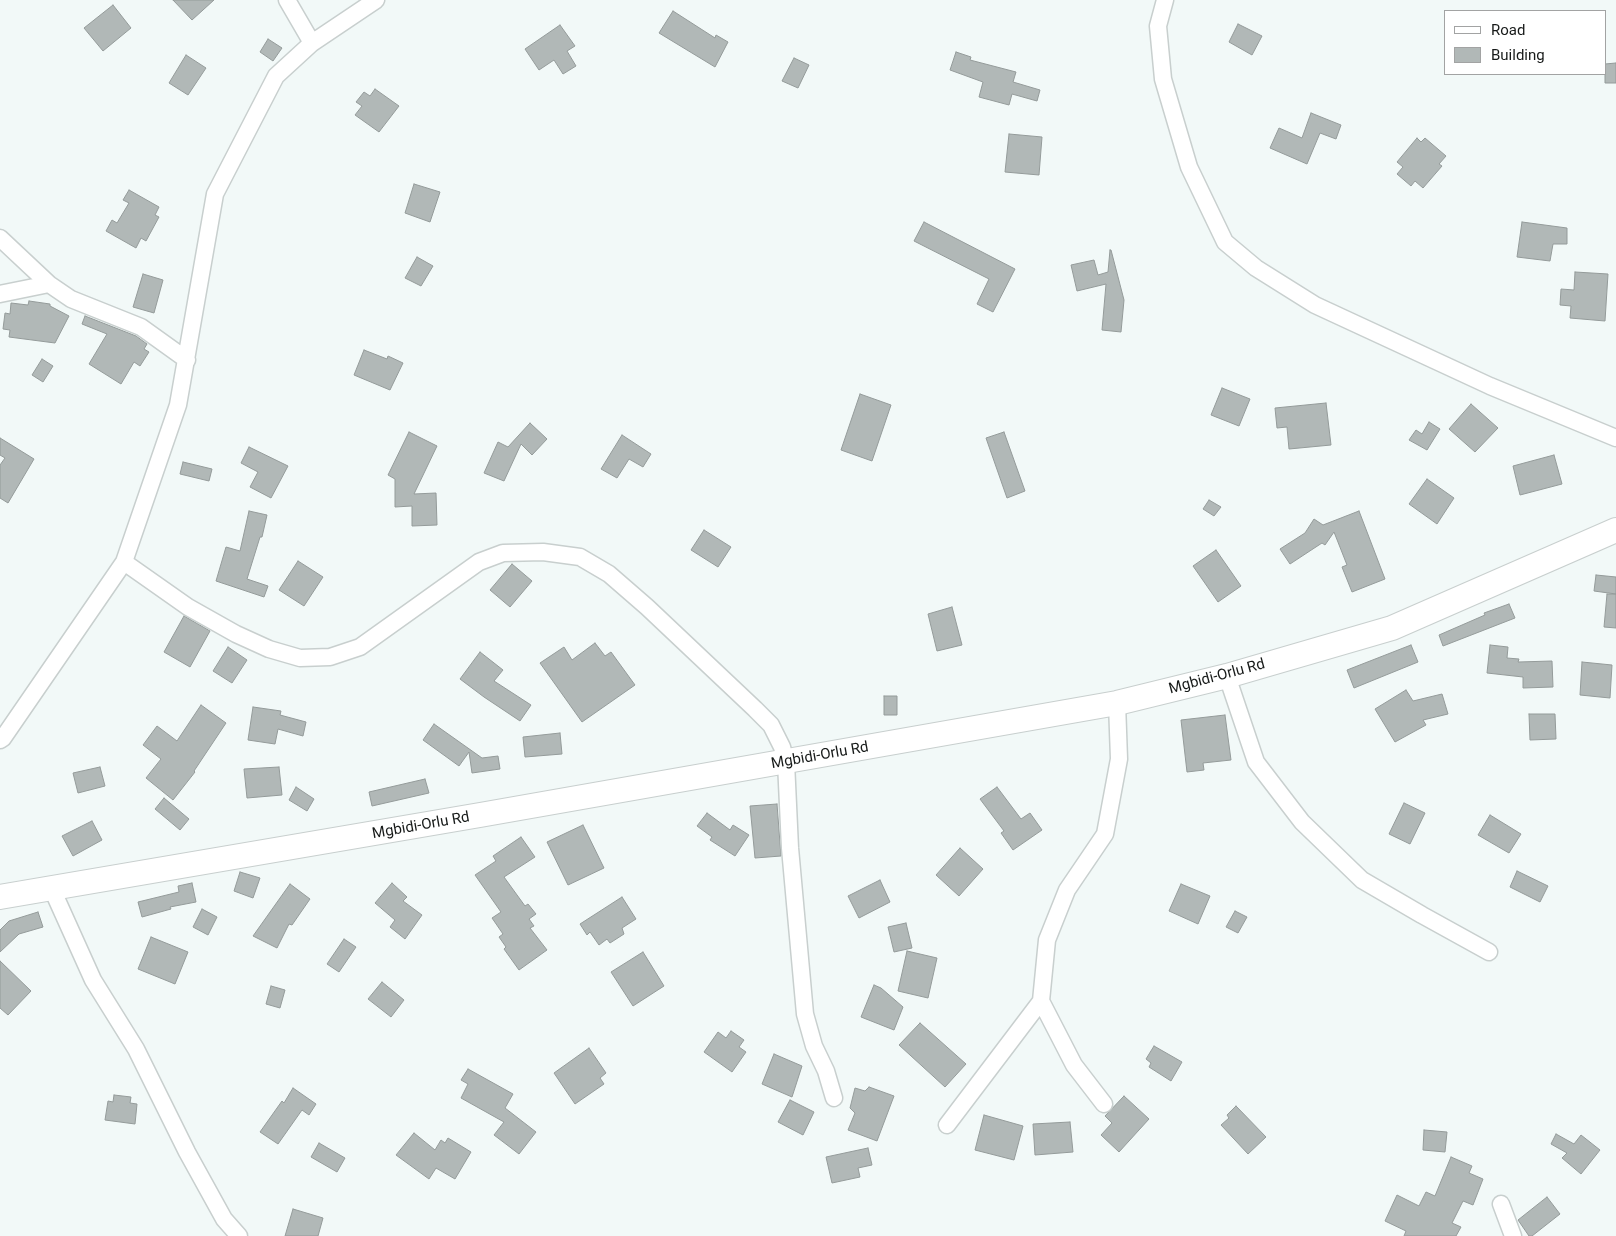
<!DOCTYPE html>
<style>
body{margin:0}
#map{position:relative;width:1616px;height:1236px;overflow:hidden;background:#f2f9f8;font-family:Roboto,sans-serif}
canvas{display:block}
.legend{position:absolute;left:1444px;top:10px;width:162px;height:65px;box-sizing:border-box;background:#fff;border:1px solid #a2a3a3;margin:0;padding:6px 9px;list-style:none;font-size:15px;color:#171a19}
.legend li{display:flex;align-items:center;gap:10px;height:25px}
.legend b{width:25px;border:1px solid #a2a3a3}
</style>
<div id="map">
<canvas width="1616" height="1236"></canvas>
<ul class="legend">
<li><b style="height:6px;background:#fff"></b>Road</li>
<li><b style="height:14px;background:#b1b8b7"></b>Building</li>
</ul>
</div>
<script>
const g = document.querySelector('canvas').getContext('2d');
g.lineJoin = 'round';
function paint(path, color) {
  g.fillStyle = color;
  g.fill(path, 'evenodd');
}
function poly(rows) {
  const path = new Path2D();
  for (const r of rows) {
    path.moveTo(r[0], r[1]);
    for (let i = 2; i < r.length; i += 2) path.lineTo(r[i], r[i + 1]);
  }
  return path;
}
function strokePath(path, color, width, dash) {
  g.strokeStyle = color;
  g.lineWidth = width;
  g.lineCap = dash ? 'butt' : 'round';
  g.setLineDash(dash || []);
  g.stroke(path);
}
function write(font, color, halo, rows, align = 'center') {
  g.font = font + ' Roboto,sans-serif';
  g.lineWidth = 4;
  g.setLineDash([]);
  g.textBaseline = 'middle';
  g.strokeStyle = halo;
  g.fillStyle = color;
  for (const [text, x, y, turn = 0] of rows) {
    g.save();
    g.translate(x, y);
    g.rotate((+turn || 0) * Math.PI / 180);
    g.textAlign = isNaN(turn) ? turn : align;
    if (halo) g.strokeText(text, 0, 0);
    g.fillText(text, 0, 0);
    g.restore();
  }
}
const building = poly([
 [173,0,214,0,192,20,173,0],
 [113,5,131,28,103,51,84,28,113,5],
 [673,11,715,38,716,35,728,42,715,67,659,33,673,11],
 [1238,24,1262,36,1252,55,1229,42,1238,24],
 [560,25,575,46,567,51,576,66,563,74,554,60,539,70,525,49,560,25],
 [268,39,282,48,273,61,260,52,268,39],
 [956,52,971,57,970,60,1016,72,1013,82,1040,90,1037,101,1012,94,1009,105,979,97,983,82,950,70,956,52],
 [186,55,206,68,188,95,169,83,186,55],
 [794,58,809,65,798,88,782,81,794,58],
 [1616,63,1616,83,1605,83,1605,64,1616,63],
 [375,89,399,106,379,132,355,115,362,106,356,102,364,92,370,96,375,89],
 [1311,113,1341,125,1336,139,1320,133,1307,164,1270,148,1279,128,1302,138,1311,113],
 [1009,134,1042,137,1039,175,1005,172,1009,134],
 [1417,138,1421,142,1425,138,1446,156,1439,164,1442,166,1423,188,1415,181,1411,186,1397,174,1403,167,1397,162,1417,138],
 [414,184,440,192,430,222,405,213,414,184],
 [129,190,159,207,155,215,159,217,146,241,141,238,136,248,106,231,112,220,117,223,129,203,123,200,129,190],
 [924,222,1015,269,993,312,977,304,989,279,914,241,924,222],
 [1522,222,1567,228,1567,244,1553,244,1550,261,1517,257,1522,222],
 [1110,250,1111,250,1124,300,1121,332,1102,330,1106,284,1077,291,1071,265,1094,260,1098,275,1108,272,1110,250],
 [417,257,433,266,421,286,405,278,417,257],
 [1575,272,1608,274,1605,321,1570,318,1571,306,1560,305,1561,289,1574,290,1575,272],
 [143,274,163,280,154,313,133,307,143,274],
 [29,301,50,304,50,306,69,316,55,343,9,337,10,330,3,329,5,313,10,314,11,303,28,305,29,301],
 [85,316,136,336,147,344,144,349,149,352,140,366,134,362,121,384,89,364,107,334,82,324,85,316],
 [364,350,387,359,388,356,403,363,390,390,354,375,364,350],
 [42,359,53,366,43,382,32,375,42,359],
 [1222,388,1250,399,1239,426,1211,415,1222,388],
 [860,394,891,405,872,461,841,450,860,394],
 [1326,403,1331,445,1289,449,1287,427,1277,428,1275,408,1326,403],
 [1471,404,1498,428,1475,452,1449,429,1471,404],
 [1429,422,1440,429,1427,450,1409,440,1416,430,1422,434,1429,422],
 [530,423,547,439,532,455,521,444,504,481,484,473,498,442,508,447,530,423],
 [409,432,437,446,414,494,436,493,437,525,412,526,412,506,395,507,395,479,388,475,409,432],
 [1004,432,1025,491,1007,498,986,438,1004,432],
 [622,435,651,454,643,467,629,459,617,478,601,469,622,435],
 [0,438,34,459,8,503,0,498,0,465,5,458,0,455,0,438],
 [249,447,288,466,271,498,250,487,258,472,241,463,249,447],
 [1554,455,1562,484,1520,495,1513,466,1554,455],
 [183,462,212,469,209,481,180,474,183,462],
 [1427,479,1454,498,1437,524,1409,504,1427,479],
 [1209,500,1221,507,1214,516,1203,509,1209,500],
 [249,511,267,515,262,537,260,537,247,579,268,586,264,597,216,581,226,547,240,551,249,511],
 [1359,511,1385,579,1352,592,1342,567,1347,565,1334,532,1325,545,1322,543,1290,564,1280,549,1305,533,1314,519,1323,525,1359,511],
 [704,530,731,547,718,567,691,550,704,530],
 [1216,550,1241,586,1218,602,1193,566,1216,550],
 [298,561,323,577,304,606,279,590,298,561],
 [512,564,532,581,510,607,490,590,512,564],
 [1596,575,1616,577,1616,594,1594,591,1596,575],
 [1607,594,1616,594,1616,628,1604,627,1607,594],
 [1509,604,1515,618,1443,646,1439,635,1485,615,1484,613,1509,604],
 [952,607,962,645,937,651,928,614,952,607],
 [184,616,210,631,190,667,164,652,184,616],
 [595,643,605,656,611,652,635,685,582,722,540,663,564,647,572,660,595,643],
 [1411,645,1418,662,1354,688,1347,670,1411,645],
 [1490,645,1508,647,1507,658,1519,659,1518,662,1552,661,1553,687,1523,688,1523,677,1487,673,1490,645],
 [228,647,247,660,232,683,213,671,228,647],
 [480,652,503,670,494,681,531,705,520,721,484,697,460,679,480,652],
 [1582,662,1612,665,1610,698,1580,695,1582,662],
 [1406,690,1413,701,1442,694,1448,714,1423,720,1426,725,1395,742,1375,709,1406,690],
 [884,696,897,696,897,715,884,715,884,696],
 [201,705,226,723,194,771,195,772,173,800,146,778,161,759,143,745,157,726,177,741,201,705],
 [253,707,281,711,280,715,306,722,303,736,278,729,275,744,248,740,253,707],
 [1529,714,1555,714,1556,739,1530,740,1529,714],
 [1225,715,1231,760,1203,763,1204,770,1187,772,1181,720,1225,715],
 [434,724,482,758,498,756,500,769,472,773,469,752,459,766,423,740,434,724],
 [560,733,562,754,525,757,523,737,560,733],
 [100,767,105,786,78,793,73,773,100,767],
 [279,767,282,795,247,798,244,769,279,767],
 [425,779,429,793,372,806,369,792,425,779],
 [296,787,314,799,307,811,289,800,296,787],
 [997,787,1021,819,1030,813,1042,830,1013,850,1001,833,1004,831,980,799,997,787],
 [164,798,189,819,180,830,155,809,164,798],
 [1404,803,1425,813,1410,844,1389,834,1404,803],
 [777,804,781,856,755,858,750,806,777,804],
 [707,813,730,830,733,825,749,835,735,856,710,840,712,837,697,826,707,813],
 [1490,815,1521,834,1509,853,1478,835,1490,815],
 [92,821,102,840,73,856,62,836,92,821],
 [583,825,604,868,568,885,547,842,583,825],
 [521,837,535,857,504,877,525,906,528,904,536,914,529,919,534,926,530,928,547,950,519,970,504,949,506,947,499,937,503,934,492,918,501,912,475,875,496,861,493,856,521,837],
 [960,848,983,869,959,896,936,875,960,848],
 [1517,871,1548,886,1540,902,1510,887,1517,871],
 [240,872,260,878,253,898,234,891,240,872],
 [880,880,890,902,859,918,848,896,880,880],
 [192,883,196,902,170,907,171,909,142,917,138,902,179,892,178,886,192,883],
 [392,883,407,897,403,901,422,915,405,939,390,927,395,920,375,903,392,883],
 [290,884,310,899,292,925,289,924,277,948,253,936,290,884],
 [1181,884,1210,896,1198,924,1169,911,1181,884],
 [622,897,636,919,622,928,624,934,610,943,607,939,599,945,590,932,587,935,580,924,622,897],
 [202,909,217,917,208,935,193,927,202,909],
 [1235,911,1247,917,1238,933,1226,927,1235,911],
 [38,912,43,927,19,934,0,952,0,930,9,921,38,912],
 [906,923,912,948,894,952,888,927,906,923],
 [151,937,188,952,175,984,138,969,151,937],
 [344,939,356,947,339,972,327,964,344,939],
 [907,951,937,958,928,998,898,991,907,951],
 [643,952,664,986,633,1006,611,972,643,952],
 [0,961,31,991,8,1015,0,1008,0,961],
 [382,982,404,1000,391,1017,368,999,382,982],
 [874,985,881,988,903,1007,894,1030,861,1017,874,985],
 [271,986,285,990,280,1008,266,1004,271,986],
 [920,1023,966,1064,945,1087,899,1045,920,1023],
 [731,1031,744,1040,739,1047,746,1052,732,1072,704,1052,718,1032,726,1038,731,1031],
 [1154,1046,1182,1062,1171,1081,1149,1067,1151,1063,1146,1059,1154,1046],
 [589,1048,606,1073,600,1078,604,1084,575,1104,554,1073,589,1048],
 [774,1054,802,1066,792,1097,762,1084,774,1054],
 [468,1069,513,1094,505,1108,536,1132,519,1154,494,1135,504,1122,461,1098,468,1084,461,1080,468,1069],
 [869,1087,894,1096,877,1141,848,1130,855,1113,850,1108,855,1088,865,1091,869,1087],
 [293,1088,316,1104,309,1115,302,1110,278,1144,260,1132,282,1101,284,1103,293,1088],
 [114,1095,131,1097,130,1103,137,1104,135,1124,105,1120,108,1101,113,1102,114,1095],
 [1124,1096,1149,1119,1119,1152,1101,1135,1112,1123,1105,1116,1124,1096],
 [790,1100,814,1112,803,1135,778,1122,790,1100],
 [1236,1106,1266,1137,1248,1154,1221,1125,1229,1118,1227,1115,1236,1106],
 [984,1115,1023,1126,1014,1160,975,1150,984,1115],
 [1070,1122,1073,1152,1035,1155,1033,1124,1070,1122],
 [1424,1130,1447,1132,1445,1152,1423,1150,1424,1130],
 [414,1133,435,1150,441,1140,445,1143,448,1138,471,1152,455,1179,436,1168,429,1179,396,1155,414,1133],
 [1556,1134,1574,1144,1581,1135,1600,1150,1581,1174,1562,1158,1567,1153,1551,1144,1556,1134],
 [319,1143,345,1158,337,1172,311,1157,319,1143],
 [868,1148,872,1165,858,1168,860,1177,832,1183,826,1157,868,1148],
 [1451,1157,1472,1166,1469,1173,1483,1179,1473,1205,1463,1201,1452,1223,1461,1227,1456,1236,1404,1236,1406,1231,1385,1221,1397,1195,1419,1206,1426,1192,1435,1196,1451,1157],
 [1547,1197,1560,1214,1532,1236,1529,1236,1518,1220,1547,1197],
 [293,1209,323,1218,318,1236,285,1236,293,1209]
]);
const minor = poly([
 [287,0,312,43],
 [1165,0,1158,26,1163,79,1189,167,1225,242,1256,268,1315,305,1490,386,1616,438],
 [0,238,49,284,71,299,141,327,187,360],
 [0,294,49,284],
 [124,562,188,607,236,634,269,649,300,658,330,657,360,647,479,562,503,553,543,552,580,557,609,574,647,607,755,709,771,725,782,747,786,762,790,848,805,1014,814,1046,826,1071,834,1098],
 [1227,676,1256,762,1302,822,1362,880,1422,915,1489,952],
 [0,740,3,738,124,562,178,405,215,194,276,76,312,43,376,0],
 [52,889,93,980,136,1049,187,1152,224,1219,239,1236],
 [1104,1104,1074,1065,1041,1001,1047,940,1067,890,1105,834,1119,759,1117,703],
 [947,1125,1041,1001],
 [1501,1204,1513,1236]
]);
const secondary = poly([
 [0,897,480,815,1117,703,1227,676,1392,628,1616,530]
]);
const streetNames = [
 ["Mgbidi-Orlu Rd",1217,677,-15],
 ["Mgbidi-Orlu Rd",820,756,-10],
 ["Mgbidi-Orlu Rd",421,826,-10]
];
paint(building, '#b1b8b7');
strokePath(building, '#949b9a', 1);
strokePath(minor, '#c8cfce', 19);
strokePath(secondary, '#c8cfce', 26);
strokePath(minor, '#fff', 16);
strokePath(secondary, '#fff', 24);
write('15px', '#171a19', '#fff', streetNames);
</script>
